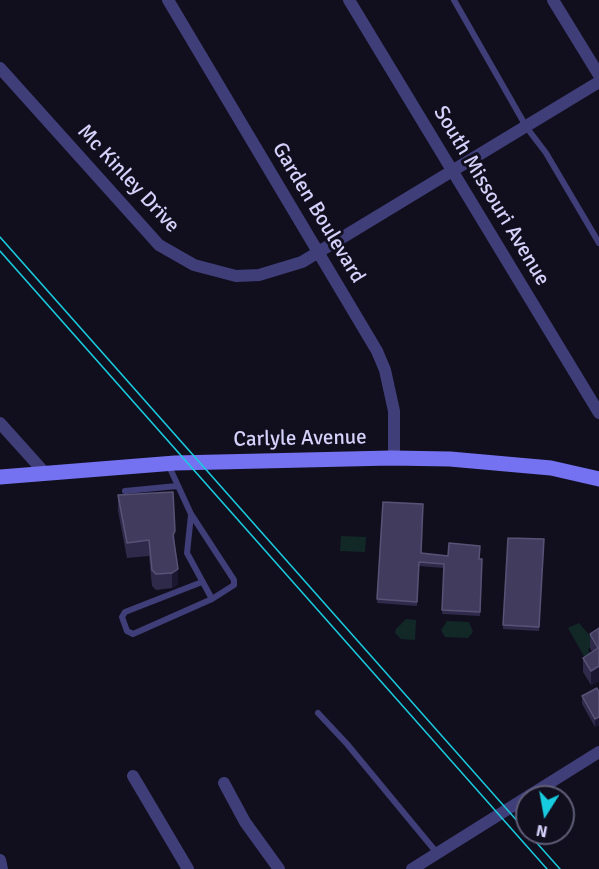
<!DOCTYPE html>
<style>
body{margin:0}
#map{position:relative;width:599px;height:869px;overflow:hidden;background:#110f1e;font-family:Signika,sans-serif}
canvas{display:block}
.north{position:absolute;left:515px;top:785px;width:60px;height:60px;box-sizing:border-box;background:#110f1e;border:2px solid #5f5d76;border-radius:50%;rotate:191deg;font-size:16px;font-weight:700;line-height:24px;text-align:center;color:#d5d1fa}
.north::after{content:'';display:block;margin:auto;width:21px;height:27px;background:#18ccdf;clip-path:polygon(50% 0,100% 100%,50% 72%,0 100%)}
</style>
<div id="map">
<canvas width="599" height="869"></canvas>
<div class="north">N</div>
</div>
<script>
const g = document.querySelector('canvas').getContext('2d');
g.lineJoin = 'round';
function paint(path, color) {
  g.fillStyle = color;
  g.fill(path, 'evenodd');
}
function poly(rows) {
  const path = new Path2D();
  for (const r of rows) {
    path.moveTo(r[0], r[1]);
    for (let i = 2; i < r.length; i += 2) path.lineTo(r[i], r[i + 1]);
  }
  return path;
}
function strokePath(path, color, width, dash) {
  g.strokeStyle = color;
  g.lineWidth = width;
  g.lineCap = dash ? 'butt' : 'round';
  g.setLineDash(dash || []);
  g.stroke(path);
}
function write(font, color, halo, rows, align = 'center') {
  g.font = font + ' Signika,sans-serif';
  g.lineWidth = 6;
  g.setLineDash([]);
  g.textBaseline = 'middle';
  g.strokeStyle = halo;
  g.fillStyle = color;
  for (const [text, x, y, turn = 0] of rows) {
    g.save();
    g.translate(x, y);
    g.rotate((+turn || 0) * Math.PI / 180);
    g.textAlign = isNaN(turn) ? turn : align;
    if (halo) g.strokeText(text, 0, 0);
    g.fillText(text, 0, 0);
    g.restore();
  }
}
const green = poly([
 [341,536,366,537,365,552,340,551],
 [406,619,416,620,415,640,401,639,395,633,396,629],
 [447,621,469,622,473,632,468,638,445,637,441,630],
 [579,623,597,644,588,649,591,656,585,658,568,628]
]);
const lane = poly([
 [454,0,527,128,546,153,599,243],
 [168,464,191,514,234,580,234,585,212,599,133,634,127,631,122,617,125,612,202,582],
 [125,491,177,486],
 [191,515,187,553,212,599],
 [318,713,347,744,437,853]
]);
const street = poly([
 [168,0,377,351,385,370,394,411,394,459],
 [349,0,599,413],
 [553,0,599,75],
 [0,68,159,245,194,265,236,276,259,275,302,262,599,82],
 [0,423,44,472],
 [133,776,188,869],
 [224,783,245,822,279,869],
 [0,860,2,869],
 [412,869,599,752]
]);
const secondary = poly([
 [0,477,175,463,391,458,450,459,551,468,599,479]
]);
const tram = poly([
 [0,237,527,832],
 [0,251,547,869],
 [528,833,560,869]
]);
const wall = poly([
 [118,495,175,547,175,548,178,584,172,588,156,590,152,586,149,556,127,558,118,511],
 [383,502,422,553,480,559,482,563,480,616,442,614,444,568,419,566,417,606,377,603],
 [508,538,544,539,539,631,503,629],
 [599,628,599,681,591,685,583,672,583,658,592,652,590,648,590,634],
 [599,692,599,725,595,727,582,704,582,696]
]);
const shadedWall = poly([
 [175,531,175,547,173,550,173,535],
 [178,569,178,584,172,588,172,573],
 [599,666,599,681,591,685,591,671],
 [599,717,599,725,595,727,595,719]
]);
const building = poly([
 [173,492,175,531,173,535,178,569,172,573,156,574,152,570,149,540,127,543,118,495,173,492],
 [383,502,423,504,421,553,448,556,449,543,480,546,479,559,482,559,480,612,442,610,444,564,419,562,417,602,377,599,383,502],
 [508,538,544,539,539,627,503,625,508,538],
 [599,628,599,666,591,671,583,658,598,648,590,634,599,628],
 [597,688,599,692,599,717,595,719,582,696,597,688]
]);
const streetNames = [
 ["Mc Kinley Drive",128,179,47],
 ["South Missouri Avenue",491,196,59],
 ["Garden Boulevard",318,213,59],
 ["Carlyle Avenue",300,439,-1]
];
paint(green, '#122827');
strokePath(lane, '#403e79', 6);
strokePath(street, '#403e79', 12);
strokePath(secondary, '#7472f0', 15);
strokePath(tram, '#18ccdf', 1.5);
paint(wall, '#2f2a4a');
paint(shadedWall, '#1c1731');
paint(building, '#413c5d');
strokePath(building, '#585376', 1.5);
write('21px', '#d5d1fa', '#110f1e', streetNames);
</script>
